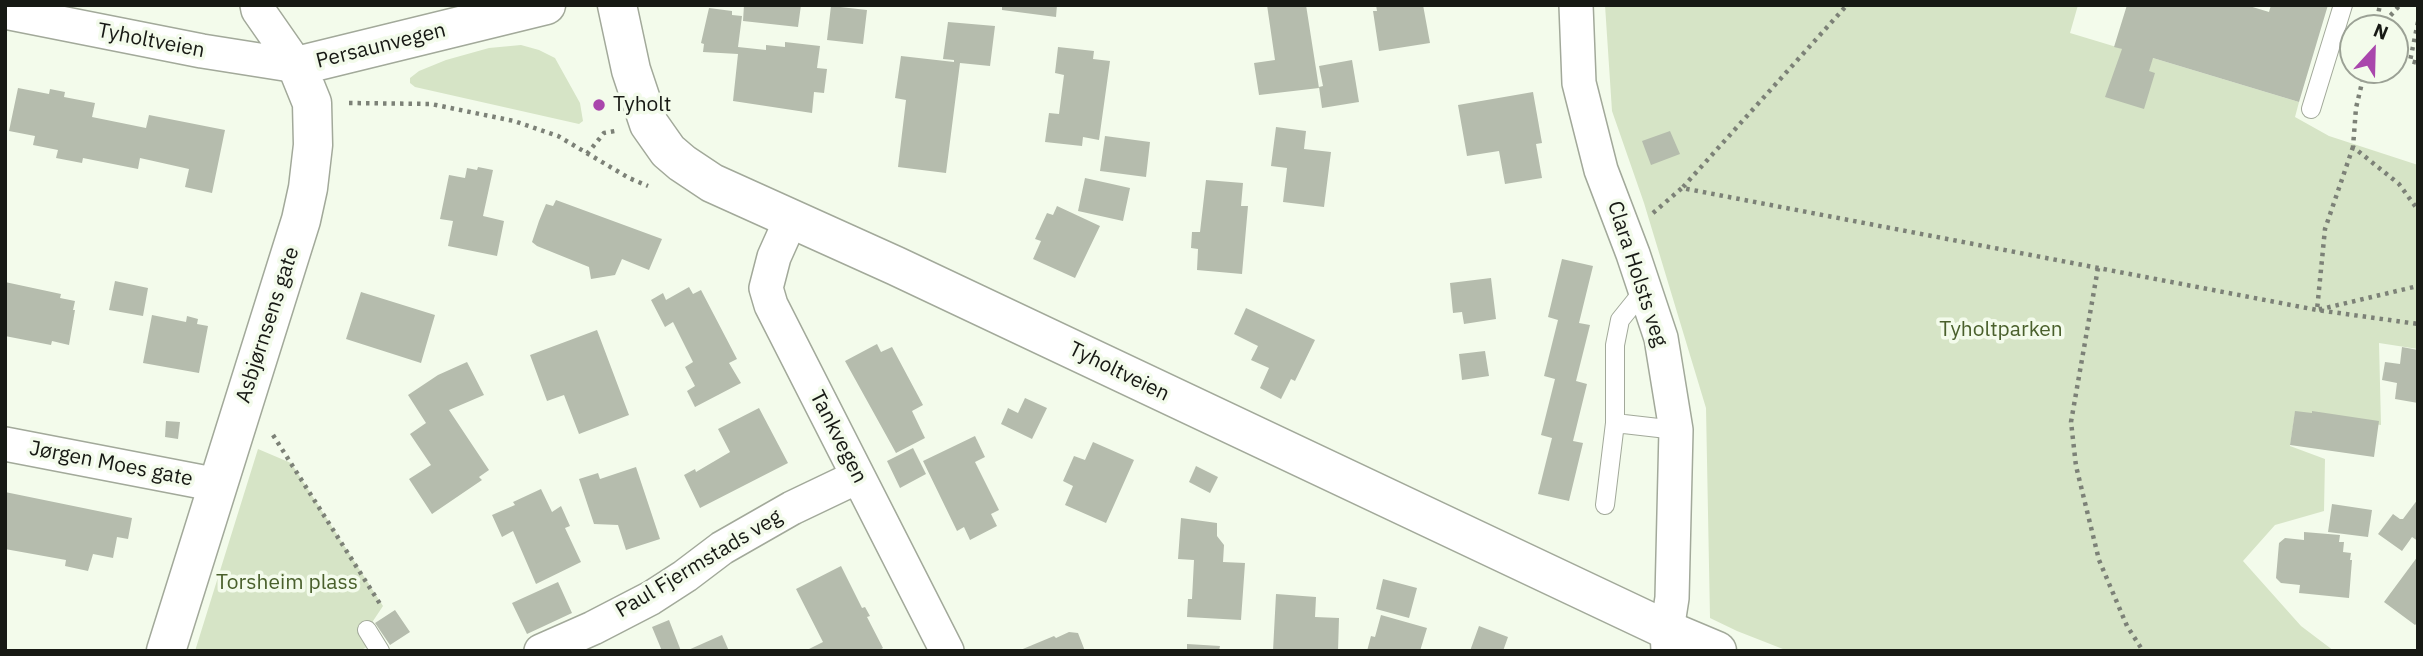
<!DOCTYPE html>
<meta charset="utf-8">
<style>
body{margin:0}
#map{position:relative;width:2423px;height:656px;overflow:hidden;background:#f3fbeb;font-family:"IBM Plex Sans",sans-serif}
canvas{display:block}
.frame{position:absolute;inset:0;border:7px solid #171914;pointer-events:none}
.north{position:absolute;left:2339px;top:14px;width:70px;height:70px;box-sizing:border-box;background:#f3fbeb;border:2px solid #9ba195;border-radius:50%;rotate:22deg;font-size:19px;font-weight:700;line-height:28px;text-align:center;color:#171914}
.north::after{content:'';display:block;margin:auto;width:24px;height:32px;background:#a946ac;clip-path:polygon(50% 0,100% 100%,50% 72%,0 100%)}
</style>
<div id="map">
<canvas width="2423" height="656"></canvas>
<div class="frame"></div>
<div class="north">N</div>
</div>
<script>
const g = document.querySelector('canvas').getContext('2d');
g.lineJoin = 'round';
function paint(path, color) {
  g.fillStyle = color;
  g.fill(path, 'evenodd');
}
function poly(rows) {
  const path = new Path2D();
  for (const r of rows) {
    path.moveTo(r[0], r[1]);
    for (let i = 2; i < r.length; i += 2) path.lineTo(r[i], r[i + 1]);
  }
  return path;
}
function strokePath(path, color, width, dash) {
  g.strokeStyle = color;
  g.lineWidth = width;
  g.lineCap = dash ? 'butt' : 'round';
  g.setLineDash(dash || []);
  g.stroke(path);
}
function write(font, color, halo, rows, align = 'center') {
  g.font = font + ' "IBM Plex Sans",sans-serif';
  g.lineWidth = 7;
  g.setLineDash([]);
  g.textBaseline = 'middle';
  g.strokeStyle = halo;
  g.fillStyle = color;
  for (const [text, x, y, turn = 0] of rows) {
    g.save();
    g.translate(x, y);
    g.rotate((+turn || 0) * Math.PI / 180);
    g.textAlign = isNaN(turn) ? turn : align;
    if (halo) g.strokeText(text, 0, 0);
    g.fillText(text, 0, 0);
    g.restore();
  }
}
const green = poly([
 [1605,5,2078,5,2070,33,2299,102,2295,117,2329,136,2418,165,2418,349,2379,343,2381,425,2295,413,2290,446,2325,459,2324,511,2275,525,2243,561,2301,626,2334,651,1788,651,1737,631,1710,618,1706,408,1644,203,1612,111],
 [521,45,539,50,555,58,580,103,583,121,579,124,415,87,410,83,410,78,419,71,446,60,489,48],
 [258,449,291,463,383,606,367,630,375,643,359,651,195,651]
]);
const building = poly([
 [744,5,801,5,798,27,743,21],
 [1002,5,1057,5,1056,17,1002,10],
 [1267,5,1306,5,1319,88,1259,95,1254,63,1275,60],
 [1376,5,1423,5,1430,43,1379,51,1373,11,1377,11],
 [2127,5,2246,5,2269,12,2271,5,2328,5,2299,102,2153,58,2149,71,2155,73,2144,109,2105,97,2122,49,2114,47],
 [831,6,867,10,863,44,827,40],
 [709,8,732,11,732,15,742,16,738,47,766,50,766,45,785,47,785,42,820,46,817,68,827,69,824,93,814,92,812,113,733,101,738,54,703,52,704,44,701,43],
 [948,22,995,26,990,66,960,63,946,173,898,167,906,100,895,98,901,56,954,62,954,60,943,59],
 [1058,47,1094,51,1093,59,1110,61,1099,140,1083,137,1082,146,1045,142,1049,113,1059,114,1064,75,1055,73],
 [1352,60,1359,102,1322,108,1319,87,1323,86,1319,66],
 [18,88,49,94,50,89,65,92,64,97,95,103,92,117,146,128,149,115,225,130,212,193,185,187,189,169,140,158,138,169,83,158,82,163,56,158,58,150,33,145,35,136,9,131],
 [1533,92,1542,143,1536,144,1542,178,1505,184,1499,151,1467,156,1458,105],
 [1276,127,1306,131,1304,149,1331,152,1324,207,1283,202,1287,168,1271,166],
 [1670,131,1680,154,1651,165,1642,141],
 [1105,136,1150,142,1146,177,1100,171],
 [478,167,493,170,483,216,504,221,497,256,448,246,453,221,440,219,449,175,465,178,467,168,477,170],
 [1085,178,1130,188,1123,221,1078,211],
 [1206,180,1243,183,1241,206,1248,206,1242,274,1197,270,1198,249,1191,248,1192,232,1200,232],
 [556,200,662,239,649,270,622,259,615,275,591,279,589,267,537,246,532,242,539,221,546,204,553,206],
 [1057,206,1100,226,1075,278,1033,259,1041,241,1035,239,1047,213,1053,215],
 [1562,259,1593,266,1579,323,1590,325,1576,381,1587,384,1573,441,1583,443,1569,501,1538,494,1552,438,1541,435,1555,379,1544,376,1558,320,1548,317],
 [1491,278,1496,319,1464,324,1462,312,1453,313,1450,283],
 [115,281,148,288,143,316,109,310],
 [5,282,61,294,60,298,75,301,73,310,75,310,69,345,52,341,51,345,5,336],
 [689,287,693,294,701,290,737,359,729,363,741,383,695,407,687,391,695,386,685,367,693,362,673,322,665,327,651,300,663,293,666,300],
 [361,292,435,315,421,363,346,339],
 [1246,308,1315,340,1295,381,1291,379,1281,399,1260,388,1269,368,1251,360,1258,346,1234,334],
 [152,315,186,322,187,316,198,319,197,324,208,326,199,373,143,363],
 [597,330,629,415,579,434,564,395,547,401,530,355],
 [877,344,881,352,892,347,923,405,912,411,925,438,896,453,845,361],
 [2402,347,2418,350,2418,403,2395,399,2397,383,2382,380,2385,362,2400,364],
 [1485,351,1489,376,1462,380,1459,354],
 [467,362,484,395,449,410,489,470,479,477,482,480,432,514,409,479,431,465,410,434,426,423,408,395,438,375],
 [1025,398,1047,408,1032,439,1001,424,1008,408,1018,413],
 [759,408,788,463,700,508,684,475,695,469,696,472,730,452,718,429],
 [2295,411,2312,413,2312,411,2379,421,2374,457,2290,445],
 [166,421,180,422,178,439,165,437],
 [975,436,985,457,975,462,999,510,991,514,997,526,970,540,964,527,957,531,923,461],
 [1093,442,1134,460,1106,523,1065,505,1073,486,1063,481,1074,456,1085,460],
 [913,448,926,474,900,488,887,461],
 [1196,466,1218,477,1210,493,1189,482],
 [636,467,660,539,626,550,618,525,594,524,579,479,598,473,600,479],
 [541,489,552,512,561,506,570,526,565,528,581,562,536,584,513,531,502,537,492,515,515,505,513,502],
 [5,492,132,518,128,539,117,537,113,558,93,554,88,571,65,566,66,560,5,549],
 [2418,499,2418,541,2412,537,2402,551,2378,534,2393,514,2400,519,2403,519],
 [2332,504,2372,510,2368,537,2328,532],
 [1181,518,1217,523,1217,536,1224,545,1223,562,1245,563,1241,620,1187,617,1188,599,1192,599,1194,560,1178,559],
 [2304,532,2340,535,2339,542,2344,542,2343,552,2351,553,2350,560,2352,560,2349,598,2299,593,2300,585,2281,583,2276,578,2279,543,2285,538,2304,540],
 [2418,556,2418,622,2415,625,2384,602],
 [841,566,862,608,865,607,870,616,867,617,883,648,878,651,805,651,823,642,796,589],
 [1383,579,1417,588,1409,618,1376,609],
 [558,582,572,613,527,634,512,603],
 [1276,594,1316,597,1315,617,1339,618,1338,651,1273,651],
 [395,610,410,632,390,645,375,623],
 [1381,615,1427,628,1420,651,1367,651,1371,636,1375,637],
 [669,620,681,651,662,651,652,627],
 [1479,626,1508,637,1503,651,1470,651],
 [1069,632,1078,633,1085,651,1018,651,1054,636,1056,638],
 [722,635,729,651,686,651],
 [1187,644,1220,646,1219,651,1187,651]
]);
const path = poly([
 [2418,22,2410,61,2418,63],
 [2375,28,2380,5],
 [2379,28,2400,5],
 [2365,70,2356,108,2353,147,2399,184,2418,210],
 [349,103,431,104,514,121,558,136,629,178,648,186],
 [2353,147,2325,229,2317,310,2418,286],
 [587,154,604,133,615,131],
 [1683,187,1847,5],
 [1653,213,1682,188,2317,310,2418,324],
 [2098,268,2071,422,2076,466,2099,560,2127,626,2143,651],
 [273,435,382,607]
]);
const lane = poly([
 [2311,109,2343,5],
 [1615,423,1676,430],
 [1605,505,1615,423,1615,345,1620,320,1645,289],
 [367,630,380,651]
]);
const street = poly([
 [257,5,258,10,297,66],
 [1576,5,1579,83,1601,170,1633,254,1661,338,1676,430,1672,598,1667,630,1668,651],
 [5,12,202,51,297,66],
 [791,219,774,257,766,288,771,305,947,651],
 [5,444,218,485],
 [541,651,593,628,651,598,685,576,722,548,792,508,857,477]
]);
const secondary = poly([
 [617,5,631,70,649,124,668,151,682,163,712,183,896,266,1667,630,1717,651],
 [166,651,301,220,308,188,313,145,312,103,297,66,546,5]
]);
const markers = [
 [599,105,7,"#a946ac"]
];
const streetNames = [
 ["Tyholtveien",151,41,11],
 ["Persaunvegen",381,46,-14],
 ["Clara Holsts veg",1637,274,72],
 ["Asbjørnsens gate",268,325,-72],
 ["Tyholtveien",1119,372,26],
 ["Tankvegen",838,437,63],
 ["Jørgen Moes gate",111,464,11],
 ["Paul Fjermstads veg",699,564,-31]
];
const poiNames = [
 ["Tyholt",613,105]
];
const parkNames = [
 ["Tyholtparken",2001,330],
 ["Torsheim plass",287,583]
];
paint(green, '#d6e4c6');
paint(building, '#b5bcad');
strokePath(lane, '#a2a99a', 20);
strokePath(street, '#a2a99a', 36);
strokePath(secondary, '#a2a99a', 41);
strokePath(path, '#7c8177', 4.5, [3.5, 5]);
strokePath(lane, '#fff', 18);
strokePath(street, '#fff', 33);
strokePath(secondary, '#fff', 38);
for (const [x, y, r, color] of markers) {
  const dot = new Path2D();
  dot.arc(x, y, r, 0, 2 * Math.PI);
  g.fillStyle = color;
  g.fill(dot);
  strokePath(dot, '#f3fbeb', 2.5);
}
write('21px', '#171914', '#f3fbeb', streetNames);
write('21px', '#171914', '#f3fbeb', poiNames, 'left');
write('21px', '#4a602c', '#f3fbeb', parkNames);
</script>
